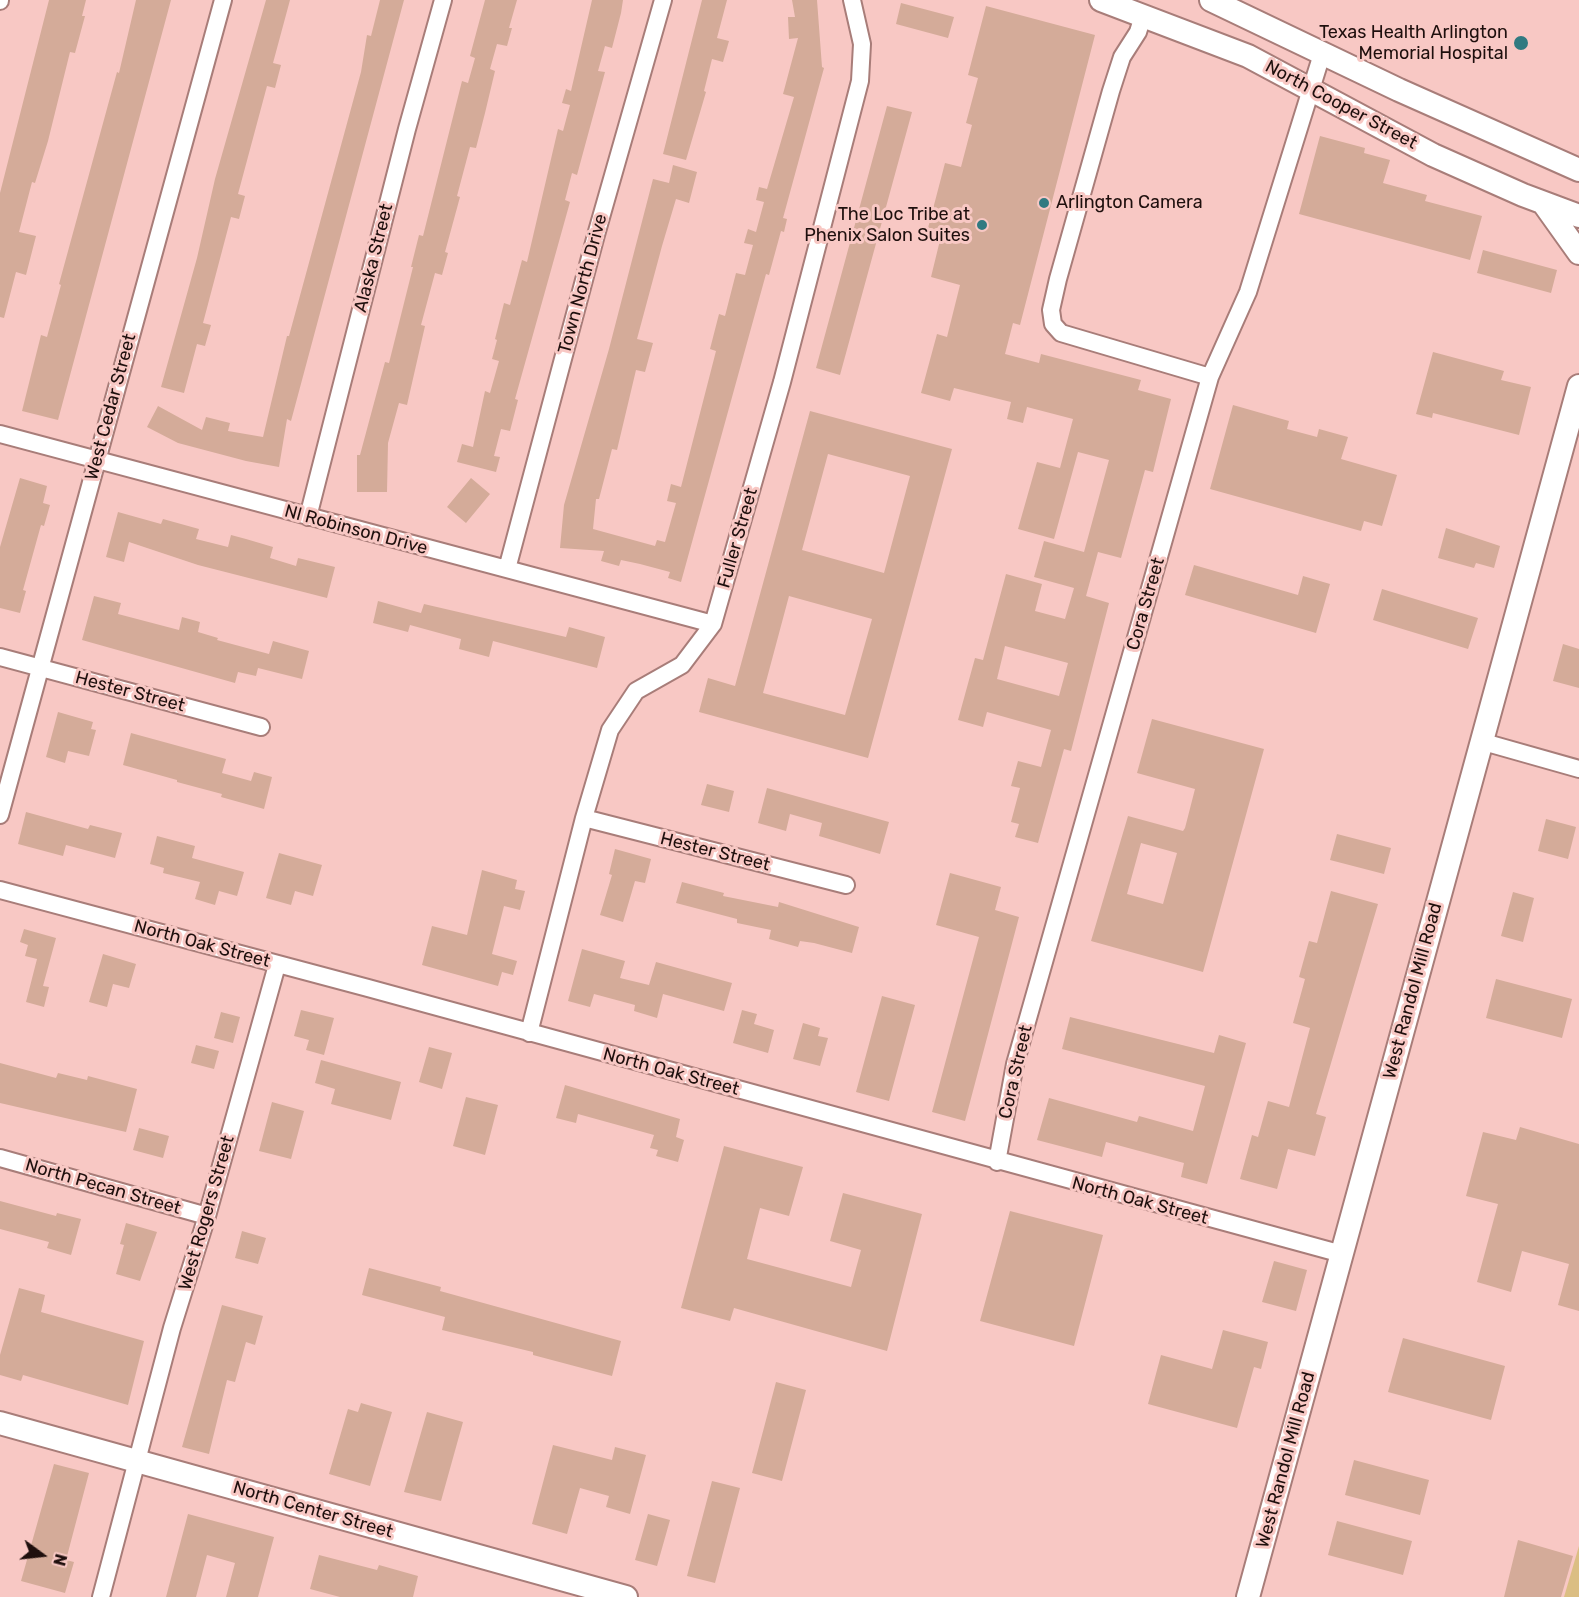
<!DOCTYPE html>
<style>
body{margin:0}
#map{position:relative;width:1579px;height:1597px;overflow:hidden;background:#f8c8c4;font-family:Rubik,sans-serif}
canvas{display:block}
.north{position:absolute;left:12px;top:1525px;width:60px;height:60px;-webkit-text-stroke:4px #f8c8c4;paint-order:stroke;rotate:105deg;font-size:16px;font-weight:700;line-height:24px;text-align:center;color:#1e0f0d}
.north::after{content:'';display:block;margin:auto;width:21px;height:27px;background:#1e0f0d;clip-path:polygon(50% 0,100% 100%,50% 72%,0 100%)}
</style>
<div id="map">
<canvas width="1579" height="1597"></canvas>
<div class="north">N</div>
</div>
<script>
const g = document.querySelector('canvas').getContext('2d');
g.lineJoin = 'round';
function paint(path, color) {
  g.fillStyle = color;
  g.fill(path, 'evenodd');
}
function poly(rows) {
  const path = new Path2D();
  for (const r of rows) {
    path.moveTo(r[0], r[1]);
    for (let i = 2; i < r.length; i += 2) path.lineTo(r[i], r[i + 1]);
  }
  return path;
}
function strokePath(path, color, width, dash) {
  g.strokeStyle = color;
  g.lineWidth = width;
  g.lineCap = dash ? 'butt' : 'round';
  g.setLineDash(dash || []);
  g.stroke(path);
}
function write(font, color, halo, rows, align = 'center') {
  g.font = font + ' Rubik,sans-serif';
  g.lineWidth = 6;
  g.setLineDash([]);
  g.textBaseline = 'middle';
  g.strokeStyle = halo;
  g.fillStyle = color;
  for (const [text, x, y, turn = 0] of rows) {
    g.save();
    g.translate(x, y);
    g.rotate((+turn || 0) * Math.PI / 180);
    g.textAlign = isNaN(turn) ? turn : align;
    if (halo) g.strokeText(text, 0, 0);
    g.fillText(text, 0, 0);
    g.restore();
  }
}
const green = poly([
 [1579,1546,1579,1597,1564,1597]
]);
const building = poly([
 [49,0,86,0,82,16,85,16,75,53,70,52,48,141,35,183,32,182,19,232,36,236,26,275,16,272,4,318,0,317,0,193],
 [136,0,171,0,58,420,22,411,41,335,47,337,61,285,59,284,117,72,119,73],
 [266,0,290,0,273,63,281,65,275,88,267,86,238,194,245,196,239,219,231,217,203,323,211,325,205,346,197,344,184,393,161,387,197,258,215,179],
 [380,0,404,0,291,421,287,419,279,467,246,461,178,443,147,427,158,406,202,430,206,417,230,423,228,431,263,437,287,336,289,336,361,72,367,35,371,36],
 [485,0,517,0,509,28,512,28,507,46,497,44,490,69,495,71,485,113,476,148,470,147,457,196,460,197,445,252,448,253,442,275,435,273,421,325,425,326,407,405,399,403,388,443,387,492,357,492,357,455,360,455,385,362,389,363,413,267,411,267,419,235,423,236,462,81,468,83,475,58,470,56],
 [592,0,623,0,621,13,612,48,605,46,598,71,605,72,577,175,572,173,565,200,570,202,515,399,518,400,510,431,501,429,494,456,500,457,496,472,457,462,462,444,473,447,485,391,490,393,499,361,492,359,497,340,495,339,504,303,510,305,522,260,527,262,558,129,563,131,570,105,562,103,566,89,571,91],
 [702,0,727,0,717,38,729,41,723,62,712,59,704,91,706,92,686,160,663,154],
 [792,0,817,0,822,67,824,68,783,218,787,219,784,232,781,231,769,275,766,274,681,582,668,578,670,572,640,564,621,560,619,566,601,561,604,551,560,548,564,505,609,349,653,179,669,183,673,165,697,172,689,203,676,199,662,246,637,339,653,343,645,372,636,370,617,450,612,449,599,499,596,499,593,529,655,546,657,540,665,542,676,503,667,501,671,484,681,487,716,351,710,349,719,314,725,316,736,273,745,275,753,245,744,243,748,229,756,232,764,202,756,200,759,187,767,189,794,97,783,94,798,38,789,39,788,17,795,17],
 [901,3,954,17,948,38,896,24],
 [986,6,1095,35,1020,325,1013,323,1005,354,1039,363,1041,354,1141,380,1138,390,1171,399,1153,472,1145,470,1121,558,1098,552,1086,596,1109,603,1071,751,1064,749,1038,843,1015,837,1019,824,1011,822,1020,788,1011,786,1018,761,1041,767,1051,730,987,712,983,727,958,720,975,658,983,660,1006,574,1042,584,1035,611,1065,619,1074,588,1034,577,1044,541,1084,552,1109,460,1078,452,1054,539,1018,529,1037,462,1060,468,1073,419,1027,407,1023,423,1007,419,1011,402,954,388,950,401,921,393,937,334,947,337,960,285,931,277,942,232,928,228,945,163,961,167,972,125,966,123,978,78,968,75],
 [1005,646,1068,663,1059,696,997,679],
 [887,106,912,112,840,375,816,368],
 [1320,136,1365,148,1364,153,1390,160,1383,183,1427,195,1425,201,1482,216,1470,260,1299,214],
 [1483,250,1557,270,1551,293,1477,273],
 [1433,352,1504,371,1501,380,1531,387,1519,435,1433,413,1432,418,1416,414],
 [1233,405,1289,421,1287,429,1317,437,1319,429,1348,437,1341,459,1397,475,1382,526,1364,521,1361,531,1210,489],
 [810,411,952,449,868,758,699,712,708,678,735,686],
 [828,454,910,476,884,573,802,550],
 [789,596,872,619,845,715,763,693],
 [20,478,47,486,43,503,50,505,44,526,41,525,23,590,26,591,20,613,0,608,0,547],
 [471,478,490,494,466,523,447,507],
 [118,512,161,524,163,519,199,529,196,539,228,547,231,535,246,539,273,547,270,558,296,566,298,558,335,567,327,598,198,565,129,542,124,562,106,557],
 [1446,528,1500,546,1494,568,1476,563,1474,568,1438,558],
 [1194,565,1298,595,1303,576,1330,584,1316,633,1185,595],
 [1382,589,1478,618,1468,649,1373,620],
 [94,596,121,603,118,614,179,630,182,617,200,622,198,632,218,638,217,640,269,654,273,641,309,651,302,679,258,668,256,676,238,672,235,683,82,640],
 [378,601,421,613,424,604,566,637,569,627,605,637,597,668,493,641,489,657,459,649,461,639,410,625,408,632,373,623],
 [1563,644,1579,649,1579,688,1553,681],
 [58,712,93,722,91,729,96,730,89,756,68,751,65,763,46,757],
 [1152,719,1264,749,1203,972,1091,941,1128,816,1183,831,1185,828,1195,789,1137,773],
 [1141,843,1177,853,1163,904,1127,894],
 [131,733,226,759,222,773,251,781,254,772,272,777,264,809,221,797,222,794,177,782,177,780,123,765],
 [707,784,734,791,729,812,701,805],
 [767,788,889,822,880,854,819,836,822,823,790,814,786,831,758,823],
 [26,812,88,829,90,825,122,833,115,858,66,845,63,856,18,844],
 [1546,819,1576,827,1568,859,1538,851],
 [1337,834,1391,848,1384,874,1330,860],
 [157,836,195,846,192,858,244,872,237,896,219,891,215,905,195,899,200,882,163,873,164,868,150,864],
 [615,849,651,859,645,883,635,881,623,922,600,915,612,875,609,874],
 [279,853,322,865,313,896,295,891,291,905,266,898],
 [482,870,517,880,515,889,525,891,520,910,504,906,492,954,517,961,513,975,502,972,498,986,422,965,432,926,467,935],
 [950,873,1001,887,995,910,1019,917,965,1121,932,1112,979,937,936,925],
 [682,882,724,893,723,896,778,907,779,902,859,927,852,953,814,943,800,941,798,947,769,939,771,930,737,923,737,919,676,903],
 [1331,891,1378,904,1316,1114,1326,1117,1315,1156,1288,1149,1277,1189,1240,1179,1252,1135,1258,1137,1268,1101,1289,1107,1310,1028,1293,1023,1305,979,1299,977,1309,941,1317,943],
 [1513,892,1534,898,1523,942,1501,936],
 [24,929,56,938,43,986,49,987,44,1007,26,1002,37,959,25,956,28,945,20,942],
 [582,949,625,961,620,978,649,985,656,962,732,983,724,1011,663,994,657,1018,634,1011,635,1005,594,994,590,1007,568,1001],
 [103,954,136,964,129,988,113,984,107,1007,89,1002],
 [1496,979,1572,999,1562,1038,1486,1018],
 [882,996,915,1005,889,1101,856,1092],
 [301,1010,334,1018,324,1055,306,1050,309,1040,294,1036],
 [742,1010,757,1014,754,1024,774,1030,768,1053,733,1043],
 [221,1012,240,1017,233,1043,214,1038],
 [1070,1017,1214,1053,1219,1035,1246,1043,1207,1184,1181,1177,1184,1163,1106,1142,1102,1157,1037,1140,1049,1098,1137,1122,1139,1116,1193,1131,1205,1086,1062,1049],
 [803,1023,820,1028,818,1036,828,1038,820,1066,793,1059],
 [196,1045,219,1051,214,1069,191,1063],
 [429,1047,452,1053,442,1089,419,1082],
 [321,1060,401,1082,391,1120,331,1104,335,1089,315,1083],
 [0,1063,56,1078,58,1073,87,1080,88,1076,137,1089,126,1132,0,1103],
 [565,1085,680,1119,676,1137,684,1140,678,1162,656,1156,658,1150,650,1148,654,1135,578,1114,576,1123,556,1118],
 [466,1097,498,1105,485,1155,453,1146],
 [272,1102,304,1111,291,1159,259,1151],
 [1520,1127,1579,1144,1579,1311,1558,1305,1569,1264,1522,1251,1511,1292,1477,1282,1498,1204,1466,1196,1483,1132,1516,1140],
 [139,1128,169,1136,163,1158,133,1150],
 [724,1146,803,1167,789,1216,760,1208,747,1259,851,1287,861,1250,830,1241,843,1193,922,1214,887,1351,734,1308,730,1321,681,1308],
 [0,1201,56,1216,57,1213,81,1219,71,1255,47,1248,49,1242,0,1229],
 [1010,1211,1103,1235,1074,1346,980,1321],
 [126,1223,157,1232,140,1281,116,1274,124,1245,120,1244],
 [242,1231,266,1238,258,1264,235,1258],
 [1274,1261,1307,1270,1296,1311,1262,1302],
 [369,1268,441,1287,440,1291,621,1341,612,1376,533,1355,533,1352,442,1330,445,1317,362,1295],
 [19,1288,45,1295,41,1312,144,1341,128,1405,23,1375,21,1381,0,1375,0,1355],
 [222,1305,263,1316,255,1345,246,1342,235,1382,227,1380,209,1454,182,1447],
 [1223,1330,1268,1342,1261,1369,1254,1367,1237,1428,1148,1404,1161,1355,1212,1369],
 [1403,1338,1505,1366,1491,1420,1388,1392],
 [776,1382,806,1390,782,1481,752,1473],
 [361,1403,392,1412,370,1486,329,1474,348,1409,358,1412],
 [427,1412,463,1422,441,1501,404,1492],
 [553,1445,612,1460,615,1447,646,1455,630,1514,606,1507,609,1496,580,1488,567,1534,532,1524],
 [1354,1460,1429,1480,1420,1515,1345,1495],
 [54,1464,89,1473,66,1560,74,1562,65,1593,21,1581],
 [712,1481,740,1488,715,1583,687,1576],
 [188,1514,274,1537,258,1597,226,1597,235,1563,207,1555,196,1597,166,1597],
 [648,1514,670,1520,657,1566,635,1560],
 [1337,1521,1412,1541,1403,1575,1328,1555],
 [1518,1540,1573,1556,1561,1597,1504,1597],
 [319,1555,377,1570,379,1565,418,1576,413,1597,340,1597,310,1589]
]);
const street = poly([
 [0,1,0,0],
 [1143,16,1138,32,1122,57,1111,91,1058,279,1051,310,1053,324,1061,333,1210,377],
 [0,434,713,624],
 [308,517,407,129,443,0],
 [507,569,596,235,663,0],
 [0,657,261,727],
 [1480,741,1579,769],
 [0,815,223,0],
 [584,818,846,885],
 [0,890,368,988,1342,1254],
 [529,1033,584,818,610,730,636,691,682,665,713,624,782,382,860,81,862,44,852,0],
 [0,1158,207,1216],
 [997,1162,1015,1064,1210,377,1248,292,1322,54],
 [101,1597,172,1328,207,1216,277,965]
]);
const secondary = poly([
 [1101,0,1248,56,1433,155,1523,195,1579,216],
 [1211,0,1399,90,1579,170],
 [1544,204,1579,253],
 [0,1423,626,1597],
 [1248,1597,1579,386]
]);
const markers = [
 [1521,43,8,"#317a81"],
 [1044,203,6,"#317a81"],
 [982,225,6,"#317a81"]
];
const poiNames = [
 ["Texas Health Arlington",1508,33],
 ["Memorial Hospital",1508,54],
 ["Arlington Camera",1056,203,"left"],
 ["The Loc Tribe at",970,215],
 ["Phenix Salon Suites",970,236]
];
const streetNames = [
 ["North Cooper Street",1341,105,28],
 ["Alaska Street",374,258,-76],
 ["Town North Drive",583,284,-75],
 ["West Cedar Street",111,407,-75],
 ["Nl Robinson Drive",356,530,15],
 ["Fuller Street",738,538,-74],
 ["Cora Street",1146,604,-74],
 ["Hester Street",130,692,15],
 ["Hester Street",715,852,14],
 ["North Oak Street",202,944,15],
 ["West Randol Mill Road",1413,991,-75],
 ["North Oak Street",671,1072,15],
 ["Cora Street",1016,1072,-77],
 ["North Pecan Street",103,1187,16],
 ["North Oak Street",1140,1201,15],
 ["West Rogers Street",207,1213,-74],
 ["West Randol Mill Road",1286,1460,-75],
 ["North Center Street",313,1510,16]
];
paint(green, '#dbbe83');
paint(building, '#d4ab99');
strokePath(street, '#a87d79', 20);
strokePath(secondary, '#a87d79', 26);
strokePath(street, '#fff', 16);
strokePath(secondary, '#fff', 22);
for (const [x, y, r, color] of markers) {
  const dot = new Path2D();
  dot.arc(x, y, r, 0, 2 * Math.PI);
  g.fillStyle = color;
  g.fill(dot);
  strokePath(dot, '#f8c8c4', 2);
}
write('18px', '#1e0f0d', '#f8c8c4', poiNames, 'right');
write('18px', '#1e0f0d', '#f8c8c4', streetNames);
</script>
